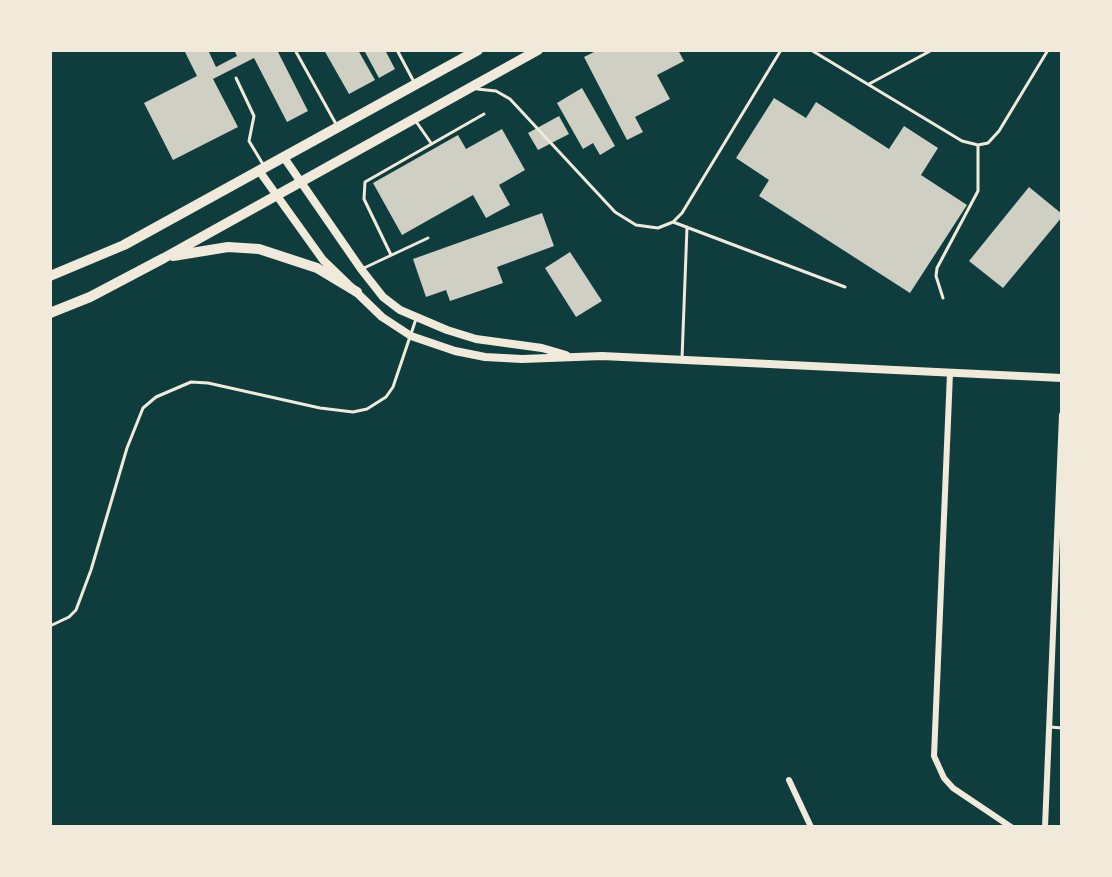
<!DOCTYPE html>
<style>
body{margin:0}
#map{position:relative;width:1112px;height:877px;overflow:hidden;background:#0f3d3e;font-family:"Nunito Sans",sans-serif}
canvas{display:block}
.frame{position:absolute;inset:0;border:52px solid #f1e9da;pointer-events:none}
</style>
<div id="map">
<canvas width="1112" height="877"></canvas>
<div class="frame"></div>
</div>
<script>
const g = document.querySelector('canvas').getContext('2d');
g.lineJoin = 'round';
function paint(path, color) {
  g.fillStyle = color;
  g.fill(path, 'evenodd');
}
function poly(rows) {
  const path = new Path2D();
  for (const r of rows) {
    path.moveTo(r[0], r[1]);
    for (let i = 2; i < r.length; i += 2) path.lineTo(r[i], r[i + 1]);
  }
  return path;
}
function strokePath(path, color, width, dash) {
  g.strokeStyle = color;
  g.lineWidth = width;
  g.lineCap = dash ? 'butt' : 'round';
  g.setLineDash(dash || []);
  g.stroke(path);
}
const building = poly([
 [184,50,208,50,216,67,237,56,234,50,277,50,308,111,287,122,254,58,213,79,238,127,173,160,144,103,197,76],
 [324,50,358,50,375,80,349,94],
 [364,50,385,50,395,69,379,78],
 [598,50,678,50,684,61,657,75,670,99,635,117,643,132,627,140,584,57],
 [582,88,615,146,600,155,593,143,583,149,557,103],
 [774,98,806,118,816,102,889,149,904,126,938,148,921,175,967,205,910,293,759,196,769,180,736,158],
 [559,116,569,134,538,150,528,133],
 [502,129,525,170,499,185,510,205,486,218,473,195,402,235,373,183,458,135,466,149],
 [1029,187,1062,214,1062,217,1003,288,969,261],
 [542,213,554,246,497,267,503,283,450,301,446,290,426,297,413,259],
 [570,252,602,301,576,317,545,268]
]);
const service = poly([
 [295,50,336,124],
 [397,50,414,82],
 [811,50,962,141,978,145,988,143,999,131,1048,50],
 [236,78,254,116,249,141,264,166],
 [869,84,932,50],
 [477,89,496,91,510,99,615,212,636,225,658,228,673,222,682,213,781,50],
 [415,120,431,143],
 [673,222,845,287],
 [391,255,364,199,365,182,484,114],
 [364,268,428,238],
 [943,298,936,276,937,268,978,191,978,145],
 [682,359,687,227],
 [50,626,69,617,76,610,91,570,127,448,143,408,156,397,191,382,208,383,320,408,353,412,367,409,386,397,393,387,416,319],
 [1050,727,1062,728]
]);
const minor = poly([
 [950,373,934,756,944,778,953,788,1011,827],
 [789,780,811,827],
 [1045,827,1062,415]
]);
const tertiary = poly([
 [285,159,361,269,383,297,400,310,447,330,476,339,542,348,566,355],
 [260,172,323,260,382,317,411,336,455,351,485,357,522,359,602,356,1062,378]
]);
const primary = poly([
 [173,256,228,247,259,249,317,268,357,292],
 [50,276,124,245,478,50],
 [50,313,90,297,164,258,538,50]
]);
paint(building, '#cfcfc3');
strokePath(service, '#f1e9da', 3);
strokePath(minor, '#f1e9da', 6);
strokePath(tertiary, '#f1e9da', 8);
strokePath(primary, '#f1e9da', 10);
</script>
